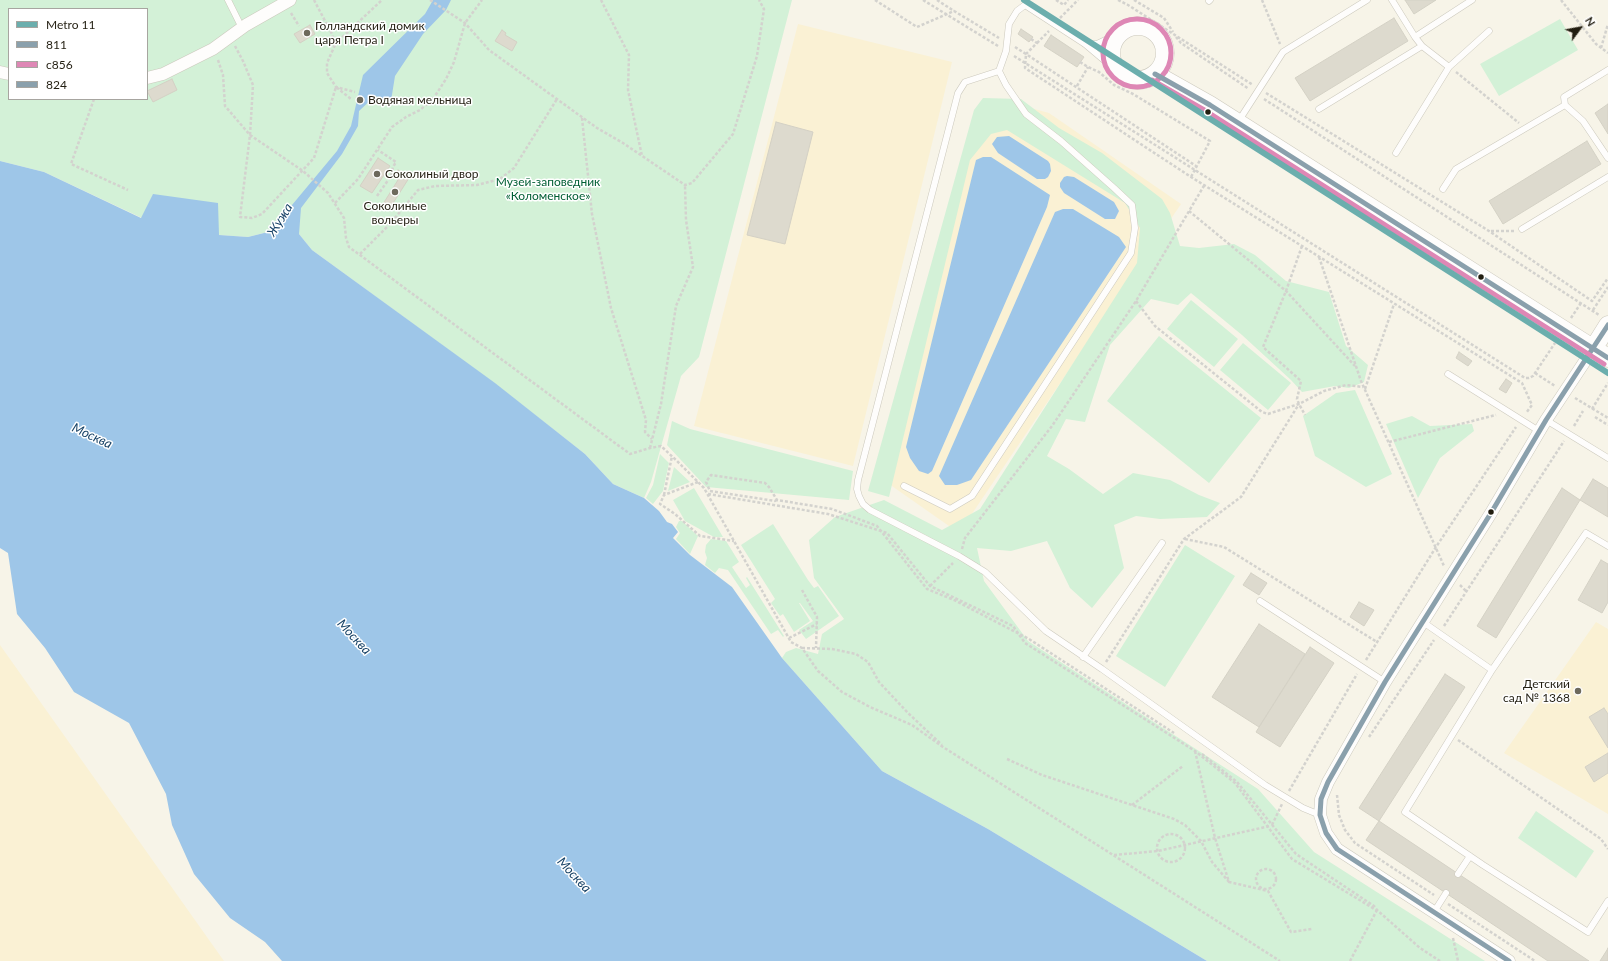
<!DOCTYPE html>
<meta charset="utf-8">
<style>
body{margin:0}
#map{position:relative;width:1608px;height:961px;overflow:hidden;background:#f7f4e8;font-family:Lato,sans-serif}
canvas{display:block}
.legend{position:absolute;left:8px;top:8px;width:140px;height:92px;box-sizing:border-box;background:#fff;border:1px solid #a7a5a0;margin:0;padding:5px 7px;list-style:none;font-size:12px;color:#221e11}
.legend li{display:flex;align-items:center;gap:8px;height:20px}
.legend b{width:20px;border:1px solid #a7a5a0}
.north{position:absolute;left:1560px;top:8px;width:40px;height:40px;-webkit-text-stroke:3px #fff;paint-order:stroke;rotate:58deg;font-size:11px;font-weight:700;line-height:16px;text-align:center;color:#221e11}
.north::after{content:'';display:block;margin:auto;width:14px;height:18px;background:#221e11;clip-path:polygon(50% 0,100% 100%,50% 72%,0 100%)}
</style>
<div id="map">
<canvas width="1608" height="961"></canvas>
<ul class="legend">
<li><b style="height:5px;background:#6baead"></b>Metro 11</li>
<li><b style="height:5px;background:#8aa0ac"></b>811</li>
<li><b style="height:5px;background:#de87b5"></b>с856</li>
<li><b style="height:5px;background:#8aa0ac"></b>824</li>
</ul>
<div class="north">N</div>
</div>
<script>
const g = document.querySelector('canvas').getContext('2d');
g.lineJoin = 'round';
function paint(path, color) {
  g.fillStyle = color;
  g.fill(path, 'evenodd');
}
function poly(rows) {
  const path = new Path2D();
  for (const r of rows) {
    if (r.length === 3) {
      path.moveTo(r[0] + r[2], r[1]);
      path.arc(r[0], r[1], r[2], 0, 2 * Math.PI);
      continue;
    }
    path.moveTo(r[0], r[1]);
    for (let i = 2; i < r.length; i += 2) path.lineTo(r[i], r[i + 1]);
  }
  return path;
}
function strokePath(path, color, width, dash) {
  g.strokeStyle = color;
  g.lineWidth = width;
  g.lineCap = dash ? 'butt' : 'round';
  g.setLineDash(dash || []);
  g.stroke(path);
}
function write(font, color, halo, rows, align = 'center') {
  g.font = font + ' Lato,sans-serif';
  g.lineWidth = 3;
  g.setLineDash([]);
  g.textBaseline = 'middle';
  g.strokeStyle = halo;
  g.fillStyle = color;
  for (const [text, x, y, turn = 0] of rows) {
    g.save();
    g.translate(x, y);
    g.rotate((+turn || 0) * Math.PI / 180);
    g.textAlign = isNaN(turn) ? turn : align;
    if (halo) g.strokeText(text, 0, 0);
    g.fillText(text, 0, 0);
    g.restore();
  }
}
const built = poly([
 [798,24,952,62,853,466,694,426],
 [1020,105,1049,113,1181,204,959,533,879,477,977,112],
 [1596,622,1608,629,1608,814,1504,753],
 [0,645,224,961,0,961]
]);
const green = poly([
 [0,0,792,0,699,357,681,376,651,482,644,498,613,484,585,454,494,383,312,250,299,234,276,230,248,237,218,235,153,195,142,218,44,172,0,161],
 [9,9,147,9,147,99,9,99],
 [1560,19,1578,50,1499,96,1480,64],
 [983,98,1021,99,1059,128,1102,153,1162,199,1170,213,1180,246,1199,248,1234,244,1255,255,1286,281,1329,292,1346,346,1368,365,1364,382,1349,388,1335,386,1302,392,1291,380,1242,335,1191,293,1178,305,1151,299,1110,345,1085,422,1066,419,1047,456,1069,469,1103,494,1133,473,1170,480,1199,495,1220,503,1207,517,1160,519,1136,516,1114,525,1124,568,1092,608,1070,588,1047,541,1011,551,977,548,984,581,1028,641,1258,789,1314,852,1485,961,1207,961,988,829,882,771,782,658,786,652,796,648,818,654,822,634,844,619,814,578,809,540,835,517,884,500,942,530,980,509,1137,263,1140,228,1125,203,1007,130,991,134,970,160,889,497,868,491,974,110],
 [1191,300,1238,339,1214,367,1167,329],
 [1159,336,1261,418,1209,483,1107,401],
 [1243,343,1291,383,1268,410,1220,370],
 [1355,390,1392,474,1366,487,1315,456,1303,416,1336,393],
 [1412,416,1430,426,1472,424,1474,431,1440,458,1418,498,1386,424],
 [672,421,690,429,853,471,849,500,706,487,667,445],
 [660,454,669,463,663,491,653,504,646,498,653,485],
 [674,467,690,482,668,491],
 [694,488,723,537,714,537,685,521,673,500],
 [679,521,682,521,698,536,690,554,676,539,680,533,676,527],
 [773,524,808,580,814,588,818,586,839,616,806,639,799,630,813,621,800,603,799,603,810,621,794,632,783,614,780,616,771,603,775,599,741,545],
 [711,539,726,541,739,562,732,567,746,588,750,585,746,578,747,577,784,636,783,637,778,630,771,634,728,570,719,568,715,573,705,565,707,558,705,552,706,545],
 [1185,545,1235,576,1165,687,1116,656],
 [1536,811,1594,851,1576,878,1518,838]
]);
const water = poly([
 [433,0,451,0,446,10,423,34,395,76,391,101,375,96,359,111,358,126,342,154,301,208,299,234,312,250,495,383,585,454,613,484,644,498,659,511,667,522,672,524,678,532,673,538,690,555,732,587,782,658,882,771,988,829,1207,961,282,961,265,942,230,918,194,874,172,825,166,794,129,723,74,692,45,648,17,614,8,553,0,548,0,161,44,172,141,218,153,194,218,203,219,235,248,237,276,230,287,211,337,151,351,126,363,75,425,14],
 [1009,136,1048,161,1050,164,1051,171,1048,177,1045,179,1037,179,998,153,992,144,997,137],
 [983,157,991,157,1050,195,1047,207,932,471,928,474,919,471,910,458,906,447,976,160],
 [1067,176,1074,177,1114,202,1119,211,1115,219,1105,219,1064,193,1060,187,1060,183,1064,177],
 [1063,209,1073,209,1119,237,1126,247,971,480,957,485,945,485,939,476,1055,212]
]);
const building = poly([
 [1405,0,1436,0,1414,14,1405,0],
 [1394,18,1408,41,1310,101,1295,78,1394,18],
 [310,25,315,34,300,43,294,34,310,25],
 [1021,29,1033,37,1029,42,1018,34,1021,29],
 [502,30,506,33,505,35,517,42,512,51,495,41,502,30],
 [1051,35,1084,57,1077,67,1044,46,1051,35],
 [172,79,177,90,153,102,147,91,172,79],
 [1608,104,1608,134,1595,113,1608,104],
 [776,122,813,132,785,244,747,235,776,122],
 [1587,141,1601,164,1503,224,1489,201,1587,141],
 [378,158,390,166,372,193,360,186,378,158],
 [398,170,409,178,390,208,383,204,398,180,394,177,398,170],
 [1459,352,1472,361,1468,366,1456,358,1459,352],
 [1506,379,1512,383,1506,393,1499,389,1506,379],
 [1593,479,1608,488,1608,517,1580,500,1593,479],
 [1562,488,1580,500,1496,638,1477,626,1562,488],
 [1601,560,1608,564,1608,602,1602,613,1578,600,1601,560],
 [1251,573,1267,583,1259,595,1243,585,1251,573],
 [1359,602,1374,610,1364,626,1350,617,1359,602],
 [1259,624,1305,654,1259,727,1212,697,1259,624],
 [1310,647,1334,663,1280,747,1256,732,1310,647],
 [1445,674,1465,687,1379,821,1359,808,1445,674],
 [1604,708,1608,714,1608,748,1589,717,1604,708],
 [1608,753,1608,773,1594,782,1585,767,1608,753],
 [1379,821,1589,961,1548,961,1366,840,1379,821],
 [1608,948,1608,961,1600,961,1607,950,1608,948]
]);
const path = poly([
 [314,0,332,34,335,45,327,63,327,73,336,87,355,92],
 [430,0,465,23,489,50,597,128,623,143,685,185,692,183,733,134,757,56,764,9,759,0],
 [601,0,629,55,628,90,642,156],
 [875,0,917,27,954,11,999,38],
 [923,0,998,46],
 [937,0,954,11],
 [1056,0,1064,5,1068,0],
 [1118,0,1128,5,1253,85],
 [1134,0,1164,18,1173,32],
 [1262,0,1280,44],
 [1561,0,1596,44,1608,53],
 [291,13,299,26],
 [1060,18,1078,0],
 [1176,37,1181,43,1249,89],
 [1031,39,1037,43,1026,54,1196,166],
 [1037,43,1049,31],
 [335,44,382,0],
 [235,46,243,61,253,85,250,135,240,217,252,218,262,214,314,158,336,87,351,99],
 [1015,47,1026,54,1025,68,1191,177,1522,383,1532,405,1526,413],
 [1601,48,1608,24],
 [1014,56,1525,378,1529,378,1533,376,1555,343],
 [218,60,223,75,225,106,250,135,303,171,328,193,344,218,346,238,349,247,630,454,650,448,661,446,677,461,704,488,791,642,802,648,818,671,842,692,870,707,912,725,943,747,1280,961],
 [1080,62,1088,67,1099,72,1114,85,1133,94,1210,141,1191,177],
 [1456,72,1519,123],
 [1077,86,1088,67],
 [1266,93,1489,231,1592,301,1608,278],
 [94,99,71,164,128,190],
 [1264,99,1599,315],
 [582,118,592,214,611,308,646,420,645,432,652,439],
 [377,196,391,176,393,167,396,162,378,150],
 [335,203,358,179,392,127,406,117,420,110,433,99,446,79,454,62,465,23,482,0],
 [1189,211,1286,291,1355,366],
 [1491,231,1514,231],
 [1302,246,1286,291,1263,347,1301,381,1297,399,1299,404,1305,415],
 [360,254,390,224,418,190,435,186,477,185,500,179,514,168,557,99],
 [1319,257,1361,381,1444,566],
 [1136,301,1155,326,1262,412,1268,414,1277,411,1299,404,1324,391,1346,385,1363,387],
 [1593,310,1608,287],
 [1571,318,1581,303],
 [1535,373,1555,386],
 [1365,389,1394,304],
 [1575,398,1608,418],
 [1592,409,1608,383],
 [1595,417,1608,425],
 [1574,426,1583,411],
 [1389,442,1496,415],
 [650,448,661,404,676,306,693,267,686,220,685,185],
 [698,482,664,495,660,504,675,514,700,536,734,541],
 [708,494,828,514,887,533,930,586,1013,626,1025,643,1195,751,1235,783,1292,859,1376,910],
 [664,495,672,456],
 [777,500,775,501,710,491,706,482,711,475,765,483,769,487,777,500,832,509,877,526,927,589,954,600,1029,639,1174,733],
 [1185,539,1224,547,1377,642],
 [962,549,965,538,1052,426,1136,301,1205,184],
 [1460,585,1467,592],
 [930,586,953,563],
 [802,590,817,617,816,648],
 [1444,626,1564,441],
 [789,638,817,624],
 [802,648,832,649,856,654,868,662,879,682,908,713,942,745],
 [1366,660,1436,547,1516,427],
 [1106,662,1184,539,1241,497,1299,404],
 [1369,737,1434,640],
 [1458,740,1601,839,1608,849],
 [1195,751,1215,838,1229,882,1268,891,1291,932,1312,929],
 [1202,754,1237,782,1296,854,1374,906,1377,910,1420,948,1440,961],
 [1007,759,1042,775,1174,819,1185,825,1201,841,1212,862,1229,882],
 [1289,791,1357,674],
 [1337,795,1339,815,1345,830,1355,843,1434,895],
 [1132,805,1183,766],
 [1272,825,1282,804],
 [1171,848,14],
 [1114,855,1158,851,1270,826],
 [1266,879,10],
 [1448,904,1535,961],
 [1453,938,1458,961],
 [1350,961,1377,910]
]);
const lane = poly([
 [228,0,242,28],
 [1392,0,1415,37,1472,0],
 [1209,1,1210,0],
 [1085,44,1097,44,1118,34],
 [1422,46,1449,67],
 [999,71,1006,51,1009,24,1017,11,1025,5,1085,44,1117,71],
 [1565,105,1583,121,1608,158],
 [1319,109,1422,46,1415,37],
 [1238,122,1283,52,1367,0],
 [1396,153,1449,67,1489,31],
 [1443,189,1456,169,1565,105,1564,97,1608,70],
 [1522,229,1608,177],
 [1448,374,1539,431],
 [1546,420,1608,458],
 [904,486,950,509,972,496,1131,253,1135,228,1132,205,1114,188,1061,141,1026,114,1006,85,999,71,965,82,958,93,858,480,857,489,859,496,863,504,870,510,959,556,985,572,1046,631,1102,669,1265,785,1303,808,1320,815],
 [1260,601,1385,682],
 [1423,622,1492,670,1405,812,1483,865,1588,932,1608,901],
 [1083,657,1162,543],
 [1492,670,1586,533,1608,546],
 [1458,874,1470,856],
 [1434,912,1446,893]
]);
const street = poly([
 [0,72,9,74],
 [147,78,163,74,213,49,246,25,290,0],
 [1509,961,1337,849,1326,833,1320,815,1321,799,1328,782,1385,682,1491,513,1546,420,1593,349]
]);
const secondary = poly([
 [1138,53,27],
 [1155,74,1210,105,1608,358],
 [1593,349,1608,325]
]);
const bus1 = poly([
 [1509,961,1337,849,1326,833,1320,815,1321,799,1328,782,1385,682,1491,513,1546,420,1608,325]
]);
const bus2 = poly([
 [1137,53,34],
 [1152,80,1206,111,1604,364]
]);
const bus3 = poly([
 [1155,74,1210,105,1608,358]
]);
const metro1 = poly([
 [1024,0,1608,373]
]);
const markers = [
 [307,33,4,"#6d695c"],
 [360,100,4,"#6d695c"],
 [1208,112,3.5,"#221e11"],
 [377,174,4,"#6d695c"],
 [395,192,4,"#6d695c"],
 [1481,277,3.5,"#221e11"],
 [1491,512,3.5,"#221e11"],
 [1578,691,4,"#6d695c"]
];
const poiNames = [
 ["Голландский домик",315,26],
 ["царя Петра I",315,40],
 ["Водяная мельница",368,100],
 ["Соколиный двор",385,174],
 ["Соколиные",395,206,"center"],
 ["вольеры",395,220,"center"],
 ["Детский",1570,684,"right"],
 ["сад № 1368",1570,698,"right"]
];
const parkNames = [
 ["Музей-заповедник",548,182],
 ["«Коломенское»",548,196]
];
const waterNames = [
 ["Жужа",280,220,-58],
 ["Москва",92,436,25],
 ["Москва",354,637,47],
 ["Москва",574,875,47]
];
paint(built, '#faf1d4');
paint(green, '#d3f1d7');
paint(water, '#9ec6e8');
paint(building, '#dddace');
strokePath(building, '#d4d1c5', 1);
strokePath(lane, '#ccc9bd', 7);
strokePath(street, '#ccc9bd', 13);
strokePath(secondary, '#ccc9bd', 19);
strokePath(path, '#d3d2ce', 2.5, [3, 2]);
strokePath(lane, '#fefdfc', 6);
strokePath(street, '#fefdfc', 12);
strokePath(secondary, '#fefdfc', 18);
strokePath(bus1, '#8aa0ac', 5);
strokePath(bus2, '#de87b5', 5);
strokePath(bus3, '#8aa0ac', 5);
strokePath(metro1, '#6baead', 6);
for (const [x, y, r, color] of markers) {
  const dot = new Path2D();
  dot.arc(x, y, r, 0, 2 * Math.PI);
  g.fillStyle = color;
  g.fill(dot);
  strokePath(dot, '#fff', 1.5);
}
write('12px', '#221e11', '#fff', poiNames, 'left');
write('12px', '#005e34', '#fff', parkNames);
write('italic 13px', '#174266', '#fff', waterNames);
</script>
